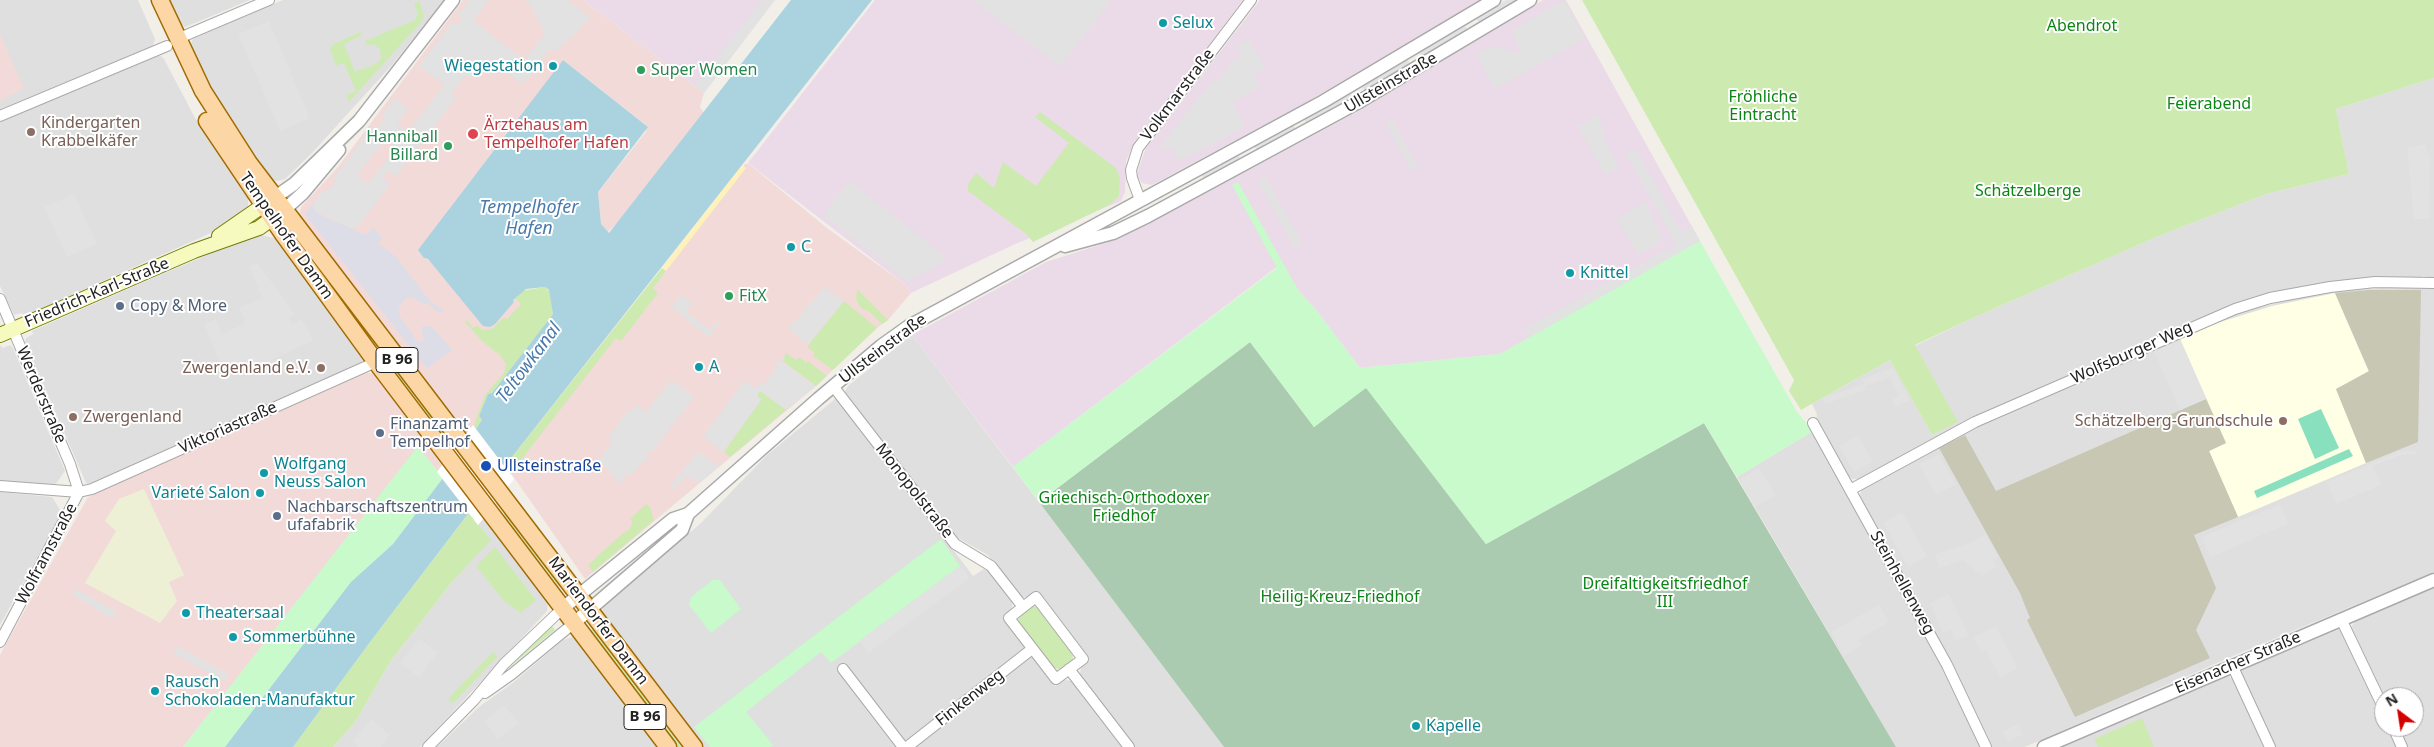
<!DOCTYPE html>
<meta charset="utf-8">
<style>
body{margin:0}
#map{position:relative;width:2434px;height:747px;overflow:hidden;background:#f2efe9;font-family:"Noto Sans",sans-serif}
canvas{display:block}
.north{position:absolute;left:2374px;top:687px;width:50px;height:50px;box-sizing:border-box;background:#fff;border:1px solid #a7a7a7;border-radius:50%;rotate:329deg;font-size:14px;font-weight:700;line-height:20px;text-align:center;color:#222}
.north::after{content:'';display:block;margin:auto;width:18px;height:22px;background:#d40000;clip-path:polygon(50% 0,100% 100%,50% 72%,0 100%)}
</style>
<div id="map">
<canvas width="2434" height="747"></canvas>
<div class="north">N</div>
</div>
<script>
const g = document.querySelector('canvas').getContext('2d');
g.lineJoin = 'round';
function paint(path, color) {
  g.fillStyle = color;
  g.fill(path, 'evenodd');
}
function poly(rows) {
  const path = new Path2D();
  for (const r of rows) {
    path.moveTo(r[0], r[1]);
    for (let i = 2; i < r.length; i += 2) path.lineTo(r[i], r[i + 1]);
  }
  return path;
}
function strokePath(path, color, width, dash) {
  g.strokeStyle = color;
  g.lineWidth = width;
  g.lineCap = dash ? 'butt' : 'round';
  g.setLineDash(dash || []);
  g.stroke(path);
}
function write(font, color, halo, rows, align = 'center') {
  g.font = font + ' "Noto Sans",sans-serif';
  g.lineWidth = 4;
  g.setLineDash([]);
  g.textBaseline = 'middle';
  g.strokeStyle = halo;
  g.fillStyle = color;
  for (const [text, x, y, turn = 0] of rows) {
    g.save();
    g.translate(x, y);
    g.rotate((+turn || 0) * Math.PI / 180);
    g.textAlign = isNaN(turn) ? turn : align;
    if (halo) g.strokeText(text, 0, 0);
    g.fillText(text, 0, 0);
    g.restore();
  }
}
const residential = poly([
 [0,0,138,0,155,39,154,43,152,47,0,110],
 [170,0,250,0,185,27,180,23],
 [283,0,444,0,392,65,312,153,285,179,277,181,270,179,250,151,215,96,190,46,193,39],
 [154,56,161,56,164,59,194,116,248,198,248,209,221,228,202,237,24,316,22,313,14,315,0,286,0,122],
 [2434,78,2434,279,2423,276,2420,278,2339,281,2298,288,2241,303,2190,322,1990,410,1932,439,1861,479,1853,479,1847,476,1816,420,1817,414,1812,404,1890,360,1932,435,1957,422,1915,346,1973,318,2154,238,2266,194,2349,174,2336,109],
 [260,235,274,238,281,245,362,357,363,363,345,373,333,375,89,484,86,483,25,341,26,338,33,334,32,331,153,278,217,251],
 [2393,287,2434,287,2434,572,2233,656,2025,747,1991,747,1955,670,1861,501,1860,496,1862,489,1975,426,2232,315,2311,294],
 [912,335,1039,502,1224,747,1134,747,1080,674,1081,667,1090,660,1038,591,1029,597,1021,597,988,555,958,538,846,395,845,391,848,386],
 [0,345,3,348,10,345,13,348,65,471,55,485,0,481],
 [835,399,841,401,973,576,984,569,989,570,1012,602,1012,609,1003,617,1026,648,908,741,903,740,899,747,702,747,602,614,603,608,701,523,767,455],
 [1813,431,1944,668,1982,747,1896,747,1737,477],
 [0,492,52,497,62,513,0,625],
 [484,518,548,601,547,611,420,747,333,747,356,721,390,662,452,582,490,540,478,525],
 [2434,588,2434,747,2407,747,2397,727,2414,727,2414,697,2384,697,2384,699,2351,627,2356,621],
 [2340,629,2344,633,2384,718,2384,727,2388,727,2397,747,2275,747,2242,677,2241,670],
 [572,637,576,639,660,747,437,747,479,707,514,682,563,640],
 [1030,656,1033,656,1055,686,1064,680,1073,681,1124,747,915,747],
 [2226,675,2233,679,2266,747,2061,747]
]);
const commercial = poly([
 [463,0,583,0,704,93,700,107,704,113,626,214,607,233,601,224,598,192,646,132,646,125,563,60,424,258,513,300,521,291,553,314,492,393,488,394,479,416,482,420,468,442,298,216,302,206,338,167],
 [0,34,24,89,0,100],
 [745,164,749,164,827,228,906,285,911,293,888,320,877,328,816,386,585,579,508,469],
 [366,373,372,373,376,376,443,464,437,472,418,447,183,747,0,747,0,655,88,497]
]);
const industrial = poly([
 [583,0,775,0,704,93],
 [875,0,1243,0,1134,143,1126,161,1125,192,1121,201,1013,245,911,293,906,285,748,163],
 [1260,0,1481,0,1300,106,1152,185,1142,183,1138,178,1138,170,1146,148],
 [1543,0,1566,0,1700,241,1500,354,1360,368,1316,310,1298,290,1282,263,1013,467,912,335,1046,262,1115,240,1260,164,1353,114]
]);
const education = poly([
 [2335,293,2369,372,2336,389,2366,463,2238,517,2209,451,2226,443,2180,339,2217,323,2272,306]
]);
const construction = poly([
 [2368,290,2421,290,2418,442,2366,463,2336,389,2369,371,2335,293],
 [2206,399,2226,443,2209,451,2238,517,2194,535,2216,588,2196,630,2210,658,2075,717,2027,620,2030,618,2020,593,1939,448,1965,435,1996,491]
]);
const farmland = poly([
 [144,489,184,575,169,582,177,601,160,623,85,583,116,531,105,521,119,499]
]);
const grass = poly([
 [1582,0,2434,0,2434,78,2336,109,2349,174,2266,194,2154,238,1973,318,1915,345,1958,422,1932,435,1890,360,1801,410,1789,391,1794,380],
 [419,1,424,16,422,21,349,102,346,95,356,91,345,65,342,63,336,66,330,48,334,44,360,32,362,35,344,44,355,72,376,64,381,58,380,49,374,44,367,45,365,41,415,20,418,13,414,4],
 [1040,112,1116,168,1120,178,1119,196,1111,204,1033,242,1026,234,968,191,968,184,976,173,994,188,1003,162,1036,186,1069,143,1035,117],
 [662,268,666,271,653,288,658,293,621,341,616,338,510,474,504,467],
 [319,271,456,448,452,453],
 [545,287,551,293,553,314,492,393,488,394,479,416,482,420,476,430,474,425,485,395,504,373,506,364,501,356,483,342,465,322,467,320,473,328,477,325,482,330,492,329,504,317,507,319,521,304,515,298,521,291],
 [857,289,888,320,882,324,870,312,861,308,856,299],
 [844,301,877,328,833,370,813,356,815,353,807,347],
 [786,353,796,360,800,357,806,363,808,361,827,376,816,386,783,361],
 [760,391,786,410,730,457,724,452,761,400,757,396],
 [646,504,650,507,654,520,593,572,588,565,622,534,629,530,633,522,630,519],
 [469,513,491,540,452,582,390,662,356,721,333,747,293,747,370,642],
 [505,514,506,514,562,585,559,587,521,538,511,531,501,517],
 [495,547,536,600,521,613,504,601,476,566],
 [1034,606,1039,608,1072,651,1073,660,1061,670,1052,667,1018,621,1021,613],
 [552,626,555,630,507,669,507,668],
 [594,628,685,747,677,747,589,632],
 [493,652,498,656,453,703,448,699],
 [2142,718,2154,747,2098,747,2094,739]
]);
const sand = poly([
 [742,165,746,168,666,271,662,268]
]);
const cemetery = poly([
 [1250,342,1314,427,1366,387,1486,544,1704,423,1896,747,1224,747,1039,502]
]);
const park = poly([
 [1238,182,1298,290,1316,310,1360,368,1500,354,1700,241,1797,412,1813,431,1737,477,1704,423,1486,544,1366,388,1314,427,1250,342,1039,502,1013,467,1277,268,1232,185],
 [418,446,443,478,393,544,351,582,225,747,183,747],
 [941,539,960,566,831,663,821,652,746,712,773,745,770,747,710,747,694,727],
 [713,580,720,580,741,609,711,633,689,605,691,597]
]);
const pitch = poly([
 [2321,409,2339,448,2315,459,2298,419],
 [2349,449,2353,456,2257,498,2254,491]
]);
const parking = poly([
 [469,0,489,0,473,21,524,60,545,34,530,4,524,0,568,0,591,18,555,52,552,49,542,58,545,62,522,84,487,58,470,79,465,76,452,93,457,97,396,176,388,171,382,177,390,184,358,226,351,228,316,212,313,208,314,202,324,190,327,192,336,182,333,179,373,126,378,128,385,118,382,115,394,98,408,109,397,123,408,132,444,85,419,66,453,21,457,25,462,19,458,15],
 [386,138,397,147,368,184,357,175],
 [762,0,775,0,704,93,695,86],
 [973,0,1111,0,1060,67],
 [1506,0,1517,0,1479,23,1476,18],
 [1564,0,1585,38,1495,89,1476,54,1491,46,1523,54,1511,31],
 [269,21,310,118,280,131,238,34],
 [1465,25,1467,30,1422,58,1419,53],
 [1245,39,1251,44,1265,68,1253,74,1260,87,1232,103,1245,126,1182,160,1173,154,1175,151,1169,146,1166,149,1162,144,1213,80,1217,83,1233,61,1235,62,1242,52,1237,48],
 [1408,60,1410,64,1365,91,1362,87],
 [1350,93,1353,98,1307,124,1304,119],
 [1599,114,1605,141,1619,167,1605,175,1578,126],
 [1393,121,1418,168,1411,171,1386,124],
 [1293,125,1296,130,1257,151,1254,146],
 [2425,144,2430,160,2429,219,2414,219,2407,148],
 [1635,148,1681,232,1692,226,1700,241,1529,338,1524,329,1676,245,1626,153],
 [1238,154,1240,159,1204,179,1201,174],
 [1265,176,1302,243,1294,247,1257,180],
 [850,181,946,258,942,263,908,282,823,215],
 [74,194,97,244,67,257,44,207],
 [1646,202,1661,235,1660,243,1638,255,1617,218],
 [255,264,258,264,295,314,289,318,293,324,301,319,314,340,271,360,272,362,250,373,245,360,223,370,204,324,216,319,222,334,244,324,245,320,239,308,262,298,249,266],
 [825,287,844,301,808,345,788,329],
 [681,295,692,303,686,312,710,330,716,322,719,324,709,337,671,307],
 [2180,339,2206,399,2180,410,2154,351],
 [779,359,816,386,786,410,760,391,757,396,762,399,723,452,703,437,745,380,756,388,761,382,764,384,778,366,775,364],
 [1893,368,1910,400,1895,407,1891,400,1899,396,1890,378,1865,386,1866,390,1825,404,1823,398,1864,384,1862,379],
 [671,380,694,397,654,450,647,452,647,458,630,476,627,473,624,476,626,479,620,484,599,460,613,440,608,437,629,410,632,411,637,405,646,412],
 [1858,435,1873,462,1854,472,1839,446],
 [2400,451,2415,451,2415,454,2400,455,2373,466,2381,485,2336,504,2327,482],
 [698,452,719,466,699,483,687,476,674,489,670,486],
 [1939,454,1956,484,1936,495,1919,465],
 [1759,468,1776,495,1755,507,1739,480],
 [2280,504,2288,524,2210,557,2202,537],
 [1902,512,1927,556,1908,567,1883,523],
 [1985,534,1999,558,1993,561,1997,567,1982,576,1963,560,1939,568,1935,554,1970,543],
 [960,566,970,578,868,653,859,641],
 [76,589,117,612,112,618,72,595],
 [1949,594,1968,635,1955,641,1951,630,1943,633,1930,603],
 [1879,605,1889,622,1859,639,1862,645,1844,656,1831,632],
 [1995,626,2018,668,2000,677,1986,650,1981,652,1973,638],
 [419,638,438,653,419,678,400,663],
 [176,646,228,674,224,681,173,653],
 [504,705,519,723,498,739,484,721],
 [371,719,390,735,381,747,358,747,353,741],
 [2019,724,2023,735,2008,741,2003,731]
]);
const plaza = poly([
 [314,202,313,208,318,214,366,235,373,227,382,238,378,243,396,257,430,301,444,311,440,313,428,304,423,304,412,297,406,298,399,307,400,317,418,342,424,340,421,327,431,326,453,350,427,368,305,214]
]);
const water = poly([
 [791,0,872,0,504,467,370,642,293,747,225,747,351,582,393,544,443,478,482,420,479,416,488,394,492,393,553,314,549,290,545,287,526,289,513,300,514,302,495,324,490,327,483,326,428,259,424,258,418,250,563,60,648,127,598,192,601,224,609,233]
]);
const pier = poly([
 [473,425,514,479,478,525,437,472]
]);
const minor = poly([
 [177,39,269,0],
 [0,116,167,46],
 [1140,200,1132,178,1131,170,1138,148,1251,0],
 [0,299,70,464,79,492],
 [833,386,955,544,991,566,1023,607],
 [1813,423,1947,665,1986,747],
 [0,486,79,492,92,489,376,362],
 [1850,490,1975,422,2235,309,2270,298,2330,287,2375,282,2434,283],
 [1036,597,1083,659,1056,679,1009,618,1036,597],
 [2341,619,2384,709],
 [0,642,79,492],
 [2232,665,2270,747],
 [843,669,903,747],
 [1069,669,1129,747],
 [485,693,512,674,574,623],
 [2393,727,2402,747],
 [428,747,474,700,504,664,563,608],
 [907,747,1032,649]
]);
const tertiary = poly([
 [274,198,294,184,359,121,453,0],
 [283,211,303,193,339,150],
 [1065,246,1113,233,1148,216,1357,103,1530,0],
 [563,608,673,519,688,514,818,399,881,346,909,326,1324,101,1494,0],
 [574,623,682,530,688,514],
 [2044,747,2434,580]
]);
const secondary = poly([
 [219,236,271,200],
 [0,335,194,251,259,228,281,212]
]);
const primary = poly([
 [160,0,203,91,249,163,694,747],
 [207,121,283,234,376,362,668,747]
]);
const markers = [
 [1163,23,5,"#0f9aa8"],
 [553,66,5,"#0f9aa8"],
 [641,70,5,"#2e9e5b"],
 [31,132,5,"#8d6e63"],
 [473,134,6,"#e0444e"],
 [448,146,5,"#2e9e5b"],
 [791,247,5,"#0f9aa8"],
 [1570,273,5,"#0f9aa8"],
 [729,296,5,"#2e9e5b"],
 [120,306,5,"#5c6f8a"],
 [699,367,5,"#0f9aa8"],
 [321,368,5,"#8d6e63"],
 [73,417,5,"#8d6e63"],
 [2283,421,5,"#8d6e63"],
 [380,433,5,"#5c6f8a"],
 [486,466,6,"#1a4fb4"],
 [264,473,5,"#0f9aa8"],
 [260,493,5,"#0f9aa8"],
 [277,516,5,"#5c6f8a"],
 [186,613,5,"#0f9aa8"],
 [233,637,5,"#0f9aa8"],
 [155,691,5,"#0f9aa8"],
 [1416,726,5,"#0f9aa8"]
];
const shields = [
 [397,360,42],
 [645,717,42]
];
const shieldNames = [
 ["B 96",397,360],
 ["B 96",645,717]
];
const cultureNames = [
 ["Selux",1173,23],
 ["Wiegestation",543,66,"right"],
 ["C",801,247],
 ["Knittel",1580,273],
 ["A",709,367],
 ["Wolfgang",274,464],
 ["Neuss Salon",274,482],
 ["Varieté Salon",250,493,"right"],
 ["Theatersaal",196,613],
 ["Sommerbühne",243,637],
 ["Rausch",165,682],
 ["Schokoladen-Manufaktur",165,700],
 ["Kapelle",1426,726]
];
const parkNames = [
 ["Abendrot",2082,26],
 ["Fröhliche",1763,97],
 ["Eintracht",1763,115],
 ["Feierabend",2209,104],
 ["Schätzelberge",2028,191],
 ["Griechisch-Orthodoxer",1124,498],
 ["Friedhof",1124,516],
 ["Dreifaltigkeitsfriedhof",1665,584],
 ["III",1665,602],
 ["Heilig-Kreuz-Friedhof",1340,597]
];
const leisureNames = [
 ["Super Women",651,70],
 ["Hanniball",438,137,"right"],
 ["Billard",438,155,"right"],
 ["FitX",739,296]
];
const streetNames = [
 ["Ullsteinstraße",1391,83,-30],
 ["Volkmarstraße",1178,95,-53],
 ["Tempelhofer Damm",286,236,55],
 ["Friedrich-Karl-Straße",97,293,-23],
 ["Ullsteinstraße",883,349,-37],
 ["Wolfsburger Weg",2132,353,-24],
 ["Werderstraße",41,395,67],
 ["Viktoriastraße",228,428,-24],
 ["Monopolstraße",914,491,52],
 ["Wolframstraße",47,554,-62],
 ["Steinhellenweg",1902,583,61],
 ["Mariendorfer Damm",598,621,53],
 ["Eisenacher Straße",2238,663,-23],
 ["Finkenweg",970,698,-38]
];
const educationNames = [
 ["Kindergarten",41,123],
 ["Krabbelkäfer",41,141],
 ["Zwergenland e.V.",311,368,"right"],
 ["Zwergenland",83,417],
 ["Schätzelberg-Grundschule",2273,421,"right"]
];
const healthNames = [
 ["Ärztehaus am",484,125],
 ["Tempelhofer Hafen",484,143]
];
const serviceNames = [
 ["Copy & More",130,306],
 ["Finanzamt",390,424],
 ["Tempelhof",390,442],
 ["Nachbarschaftszentrum",287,507],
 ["ufafabrik",287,525]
];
const transitNames = [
 ["Ullsteinstraße",497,466]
];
const waterNames = [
 ["Tempelhofer",529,208],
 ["Hafen",529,229],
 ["Teltowkanal",529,363,-53]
];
paint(residential, '#e0dfdf');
paint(commercial, '#f2dad9');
paint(industrial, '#ebdbe8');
paint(education, '#ffffe5');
paint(construction, '#c7c7b4');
paint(farmland, '#eef0d5');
paint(grass, '#cdebb0');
paint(sand, '#fff1ba');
paint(cemetery, '#aacbaf');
paint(park, '#c8facc');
paint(pitch, '#88e0be');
paint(parking, '#e2e2e2');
paint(plaza, '#dddde8');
paint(water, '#aad3df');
paint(pier, '#fff');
strokePath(minor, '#a9a9a9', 12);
strokePath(tertiary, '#a9a9a9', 15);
strokePath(secondary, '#707d05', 16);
strokePath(primary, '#a06b00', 19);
strokePath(minor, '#fff', 10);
strokePath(tertiary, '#fff', 12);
strokePath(secondary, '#f7fabf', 14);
strokePath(primary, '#fcd6a4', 16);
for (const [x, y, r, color] of markers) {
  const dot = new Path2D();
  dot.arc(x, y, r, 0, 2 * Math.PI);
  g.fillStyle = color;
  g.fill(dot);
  strokePath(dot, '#fff', 2);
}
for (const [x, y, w] of shields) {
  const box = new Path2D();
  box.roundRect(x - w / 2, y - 12.5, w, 25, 4);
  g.fillStyle = '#fff';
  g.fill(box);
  strokePath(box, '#222', 1);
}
write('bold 15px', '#222', null, shieldNames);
write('16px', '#0d838f', '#fff', cultureNames, 'left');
write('16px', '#0c8416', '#fff', parkNames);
write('16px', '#27864d', '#fff', leisureNames, 'left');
write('16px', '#222', '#fff', streetNames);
write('16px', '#785e54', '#fff', educationNames, 'left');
write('16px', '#be3a42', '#fff', healthNames, 'left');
write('16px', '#4e5e75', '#fff', serviceNames, 'left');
write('16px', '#164399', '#fff', transitNames, 'left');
write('italic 18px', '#4a7aab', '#fff', waterNames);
</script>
